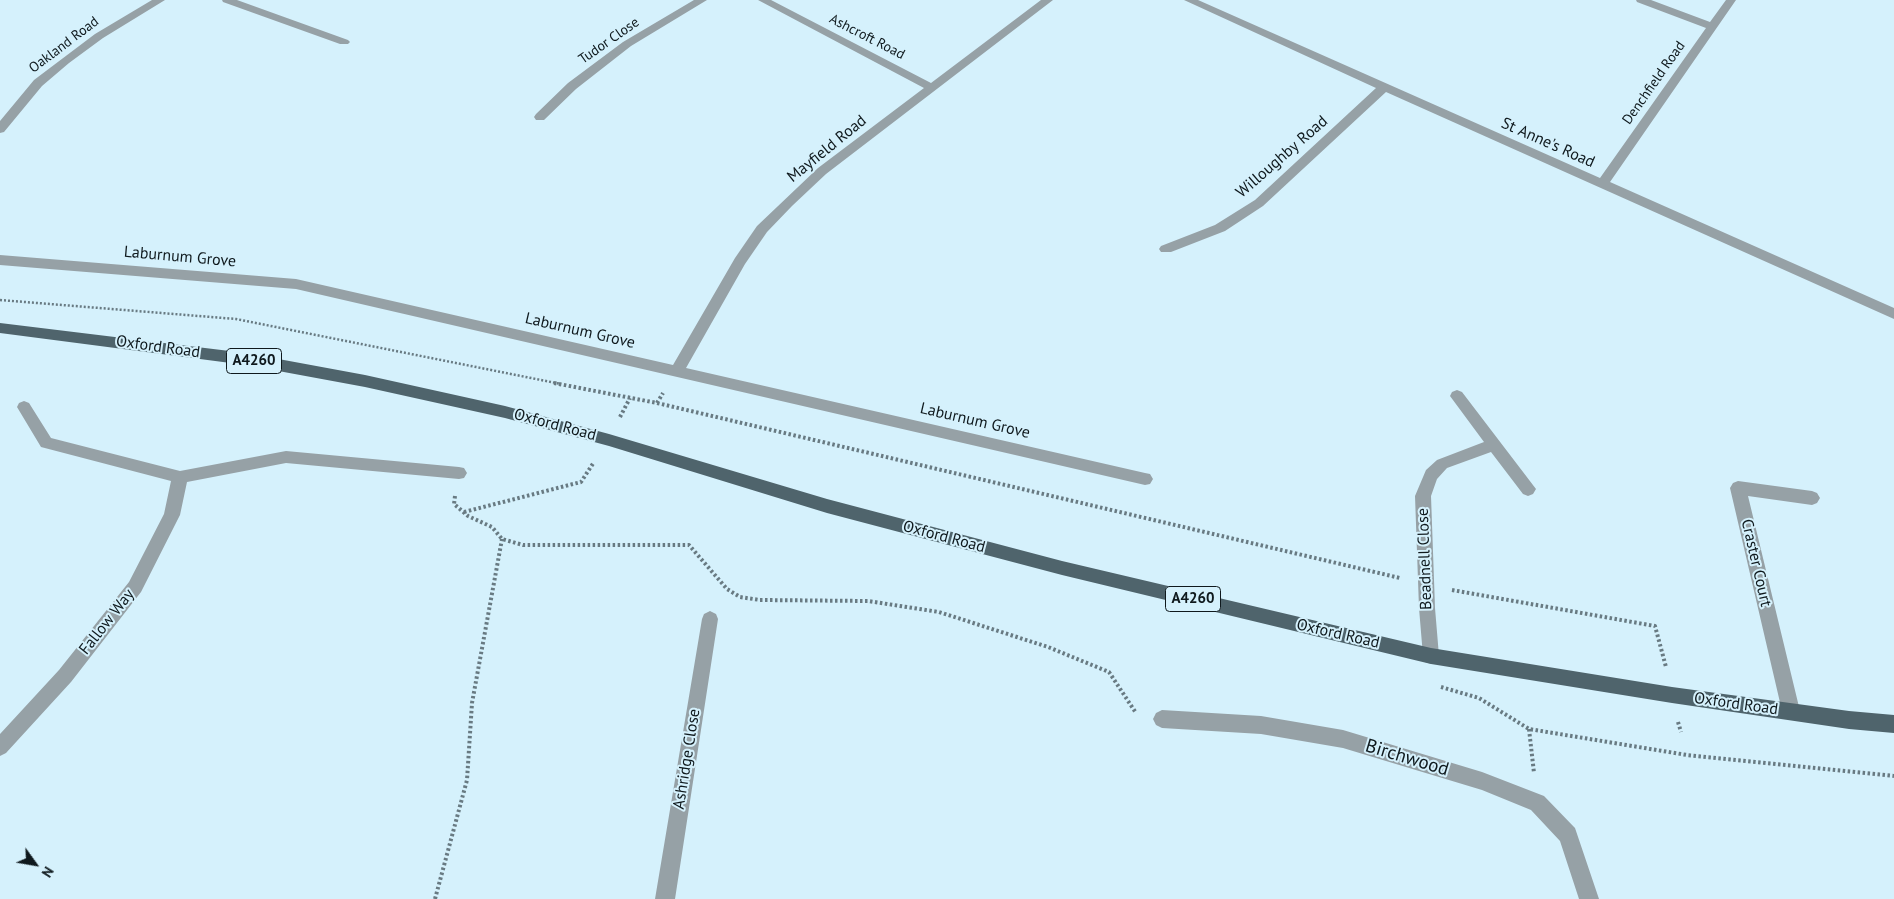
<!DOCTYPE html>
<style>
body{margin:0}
#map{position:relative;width:1894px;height:899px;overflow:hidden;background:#d5f1fc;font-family:"PT Sans",sans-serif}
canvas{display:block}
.north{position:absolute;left:10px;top:839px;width:50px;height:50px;-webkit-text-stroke:4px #d5f1fc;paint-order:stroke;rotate:122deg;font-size:14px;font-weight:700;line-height:20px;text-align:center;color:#0f191d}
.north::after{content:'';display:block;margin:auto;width:18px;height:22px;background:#0f191d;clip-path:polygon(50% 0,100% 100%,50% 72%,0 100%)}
</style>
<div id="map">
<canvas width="1894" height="899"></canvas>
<div class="north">N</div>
</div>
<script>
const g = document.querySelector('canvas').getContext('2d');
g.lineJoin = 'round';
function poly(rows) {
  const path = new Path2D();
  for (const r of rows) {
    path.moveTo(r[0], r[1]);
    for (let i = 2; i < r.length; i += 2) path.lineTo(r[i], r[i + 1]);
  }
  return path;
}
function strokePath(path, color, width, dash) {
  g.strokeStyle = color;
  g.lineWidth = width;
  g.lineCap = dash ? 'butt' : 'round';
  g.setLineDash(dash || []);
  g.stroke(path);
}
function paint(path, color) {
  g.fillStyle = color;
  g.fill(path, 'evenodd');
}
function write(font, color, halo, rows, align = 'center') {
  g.font = font + ' "PT Sans",sans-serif';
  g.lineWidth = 4;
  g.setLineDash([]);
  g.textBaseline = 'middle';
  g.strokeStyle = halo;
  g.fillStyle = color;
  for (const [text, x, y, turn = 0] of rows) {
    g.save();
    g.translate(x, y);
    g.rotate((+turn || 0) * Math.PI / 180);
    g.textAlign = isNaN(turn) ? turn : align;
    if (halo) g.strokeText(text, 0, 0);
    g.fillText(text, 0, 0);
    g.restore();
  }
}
const pathFar1 = poly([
 [0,300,236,319,561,384]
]);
const path = poly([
 [554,383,657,403,1400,578],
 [657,403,663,393],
 [620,417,630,398],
 [455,496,454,504,468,516,492,527,502,539,523,545,689,545,727,589,740,597,760,600,868,601,939,612,1048,647,1109,672,1136,713],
 [464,512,581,482,594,462],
 [1452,590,1655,626,1666,667],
 [1441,687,1479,698,1529,729,1687,755,1894,776],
 [1678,722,1681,732],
 [1529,729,1534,773],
 [435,899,467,780,472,703,502,539]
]);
const minor = poly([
 [152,0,165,0,103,38,69,63,42,86,4,132,0,133,0,121,34,80,95,34,152,0],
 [222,0,237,0,348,40,350,42,348,44,340,44,223,2,222,0],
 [694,0,707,0,631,46,576,89,544,120,536,120,534,117,536,114,568,83,623,42,694,0],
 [758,0,771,0,931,83,1041,0,1053,0,826,174,792,206,767,232,745,264,686,368,1145,473,1150,474,1153,479,1150,484,1145,485,296,289,0,265,0,255,296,279,673,365,735,258,757,226,818,168,924,88,758,0],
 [1184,0,1198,0,1600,178,1706,28,1637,2,1636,0,1651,0,1710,22,1726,0,1736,0,1610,182,1894,308,1894,319,1386,92,1263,206,1225,231,1171,252,1161,252,1159,249,1161,246,1215,225,1255,200,1376,88,1184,0],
 [1457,390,1462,392,1536,489,1533,494,1528,496,1523,494,1491,452,1447,468,1437,479,1431,496,1435,608,1439,656,1437,662,1431,664,1425,662,1423,656,1419,608,1415,496,1426,470,1437,460,1484,442,1450,396,1452,392,1457,390],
 [24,401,29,403,51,438,180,471,286,451,459,467,464,468,467,473,464,478,459,479,286,463,187,482,180,515,141,592,71,682,6,753,0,756,0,734,59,670,129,582,164,514,171,481,41,447,17,407,19,403,24,401],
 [1738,481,1812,491,1817,493,1820,498,1817,503,1812,505,1748,496,1800,711,1797,717,1791,719,1785,717,1782,711,1730,488,1733,483,1738,481],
 [710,611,716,614,718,619,675,899,655,899,702,619,704,614,710,611],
 [1162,710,1261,716,1343,730,1482,772,1544,796,1575,828,1599,899,1579,899,1560,841,1531,810,1482,790,1343,748,1261,734,1162,728,1156,725,1153,719,1156,713,1162,710]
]);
const major = poly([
 [0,323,246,353,365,375,505,406,609,434,827,499,1062,561,1431,648,1672,687,1849,711,1894,715,1894,733,1849,729,1672,703,1431,664,1062,575,827,513,609,446,505,418,365,387,246,365,0,333,0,323]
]);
const farStreetnames = [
 ["Ashcroft Road",867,37,27],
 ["Tudor Close",609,41,-35],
 ["Oakland Road",64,45,-37],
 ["Denchfield Road",1654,83,-55]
];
const shields = [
 [254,361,55],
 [1193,599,55]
];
const shieldNames = [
 ["A4260",254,361],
 ["A4260",1193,599]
];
const streetNames = [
 ["St Anne's Road",1548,143,24],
 ["Mayfield Road",827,149,-39],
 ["Willoughby Road",1282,157,-41],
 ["Laburnum Grove",180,257,5],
 ["Laburnum Grove",580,331,13],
 ["Oxford Road",158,347,8],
 ["Laburnum Grove",975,421,13],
 ["Oxford Road",555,425,15],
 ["Oxford Road",944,537,15],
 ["Beadnell Close",1425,559,-92],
 ["Craster Court",1756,563,77],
 ["Fallow Way",107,622,-52],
 ["Oxford Road",1338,634,13],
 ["Oxford Road",1736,704,8],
 ["Ashridge Close",687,759,-81]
];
const nearStreetnames = [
 ["Birchwood",1407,758,17]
];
strokePath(pathFar1, '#687a82', 2.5, [2, 2]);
strokePath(path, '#687a82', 4, [2.5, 2.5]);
paint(minor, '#96a1a6');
paint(major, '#4f646c');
write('14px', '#0f191d', '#d5f1fc', farStreetnames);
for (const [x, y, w] of shields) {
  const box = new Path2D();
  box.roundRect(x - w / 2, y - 12.5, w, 25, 4);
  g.fillStyle = '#d5f1fc';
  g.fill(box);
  strokePath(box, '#0f191d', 1);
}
write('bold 15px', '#0f191d', null, shieldNames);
write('16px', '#0f191d', '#d5f1fc', streetNames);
write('19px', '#0f191d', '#d5f1fc', nearStreetnames);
</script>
